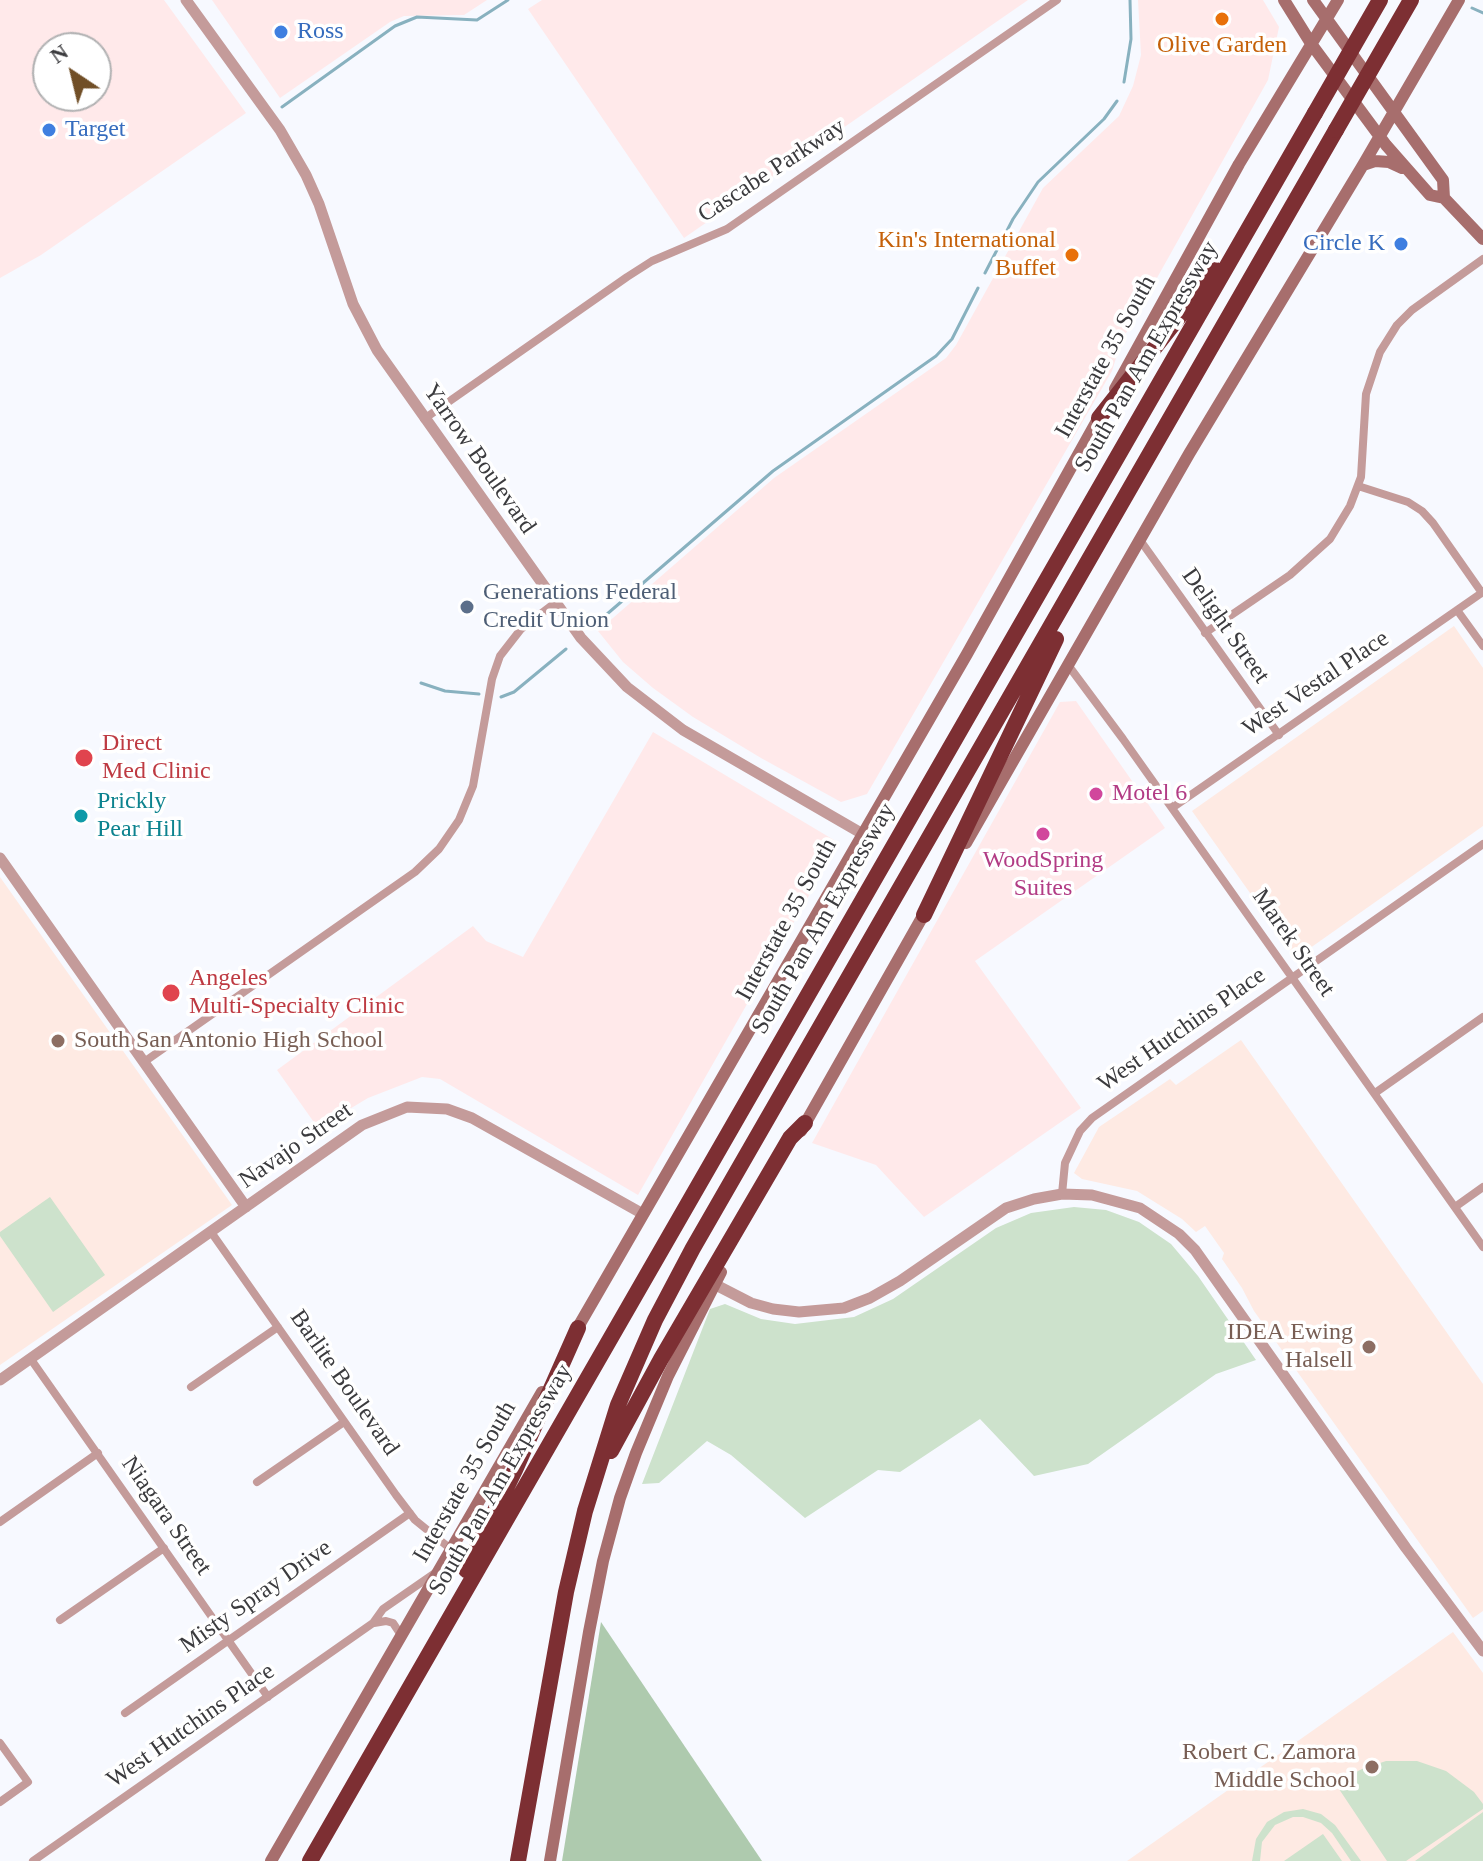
<!DOCTYPE html>
<style>
body{margin:0}
#map{position:relative;width:1483px;height:1861px;overflow:hidden;background:#f7f9ff;font-family:Georgia,serif}
canvas{display:block}
.north{position:absolute;left:32px;top:32px;width:80px;height:80px;box-sizing:border-box;background:#fff;border:2px solid #b1b1b2;border-radius:50%;rotate:325deg;font-size:22px;font-weight:700;line-height:32px;text-align:center;color:#3b3b3e}
.north::after{content:'';display:block;margin:auto;width:28px;height:36px;background:#714f27;clip-path:polygon(50% 0,100% 100%,50% 72%,0 100%)}
</style>
<div id="map">
<canvas width="1483" height="1861"></canvas>
<div class="north">N</div>
</div>
<script>
const g = document.querySelector('canvas').getContext('2d');
g.lineJoin = 'round';
function paint(path, color) {
  g.fillStyle = color;
  g.fill(path, 'evenodd');
}
function poly(rows) {
  const path = new Path2D();
  for (const r of rows) {
    path.moveTo(r[0], r[1]);
    for (let i = 2; i < r.length; i += 2) path.lineTo(r[i], r[i + 1]);
  }
  return path;
}
function strokePath(path, color, width, dash) {
  g.strokeStyle = color;
  g.lineWidth = width;
  g.lineCap = dash ? 'butt' : 'round';
  g.setLineDash(dash || []);
  g.stroke(path);
}
function write(font, color, halo, rows, align = 'center') {
  g.font = font + ' Georgia,serif';
  g.lineWidth = 7;
  g.setLineDash([]);
  g.textBaseline = 'middle';
  g.strokeStyle = halo;
  g.fillStyle = color;
  for (const [text, x, y, turn = 0] of rows) {
    g.save();
    g.translate(x, y);
    g.rotate((+turn || 0) * Math.PI / 180);
    g.textAlign = isNaN(turn) ? turn : align;
    if (halo) g.strokeText(text, 0, 0);
    g.fillText(text, 0, 0);
    g.restore();
  }
}
const commercial = poly([
 [0,0,164,0,246,113,41,255,0,278],
 [48,48,96,48,96,96,48,96],
 [212,0,487,0,464,15,404,16,390,22,280,98],
 [542,0,1028,0,684,238,528,9],
 [1138,0,1263,0,1279,27,1268,80,1121,342,1112,371,867,794,841,802,761,758,693,717,653,688,623,662,598,631,774,478,946,358,956,345,1043,188,1119,116,1133,86,1141,55],
 [1076,701,1165,828,975,961,1081,1108,924,1217,876,1165,812,1143,1060,702],
 [653,732,839,843,638,1195,440,1079,422,1077,368,1098,318,1128,277,1070,473,926,486,941,523,957]
]);
const education = poly([
 [1454,626,1483,668,1483,826,1296,958,1192,811],
 [0,877,232,1205,0,1365],
 [1241,1040,1483,1384,1483,1611,1473,1618,1254,1311,1242,1288,1222,1259,1224,1253,1205,1226,1196,1232,1182,1219,1137,1191,1082,1179,1074,1173,1099,1127,1170,1079,1176,1085],
 [1453,1632,1483,1673,1483,1861,1127,1861]
]);
const green = poly([
 [50,1197,105,1275,53,1312,0,1236,0,1232],
 [1074,1207,1106,1210,1139,1222,1171,1244,1198,1276,1256,1360,1216,1374,1088,1464,1034,1476,980,1419,900,1472,878,1470,805,1518,731,1455,707,1441,659,1483,642,1484,710,1309,725,1304,761,1319,795,1324,854,1317,893,1299,996,1228,1031,1213],
 [1386,1761,1417,1761,1446,1771,1474,1792,1483,1804,1483,1809,1406,1861,1387,1861,1335,1783,1362,1769],
 [1303,1809,1321,1814,1335,1825,1361,1861,1351,1861,1332,1833,1321,1823,1303,1817,1293,1817,1275,1825,1262,1842,1260,1861,1252,1861,1256,1839,1267,1822,1284,1812],
 [1483,1812,1483,1861,1415,1861],
 [1323,1834,1342,1861,1284,1861]
]);
const forest = poly([
 [601,1622,762,1861,562,1861]
]);
const stream = poly([
 [1472,8,1483,13],
 [1124,82,1131,39,1130,0],
 [282,107,395,26,417,17,477,20,508,0],
 [985,273,1013,219,1038,182,1104,119,1117,101],
 [592,627,773,471,936,356,952,339,978,288],
 [421,683,445,691,479,694],
 [501,697,514,692,566,649]
]);
const minor = poly([
 [424,419,627,277,652,261,727,229,1057,0],
 [1358,486,1408,502,1422,511,1433,523,1482,593],
 [1140,540,1279,735],
 [1457,610,1483,646],
 [1205,633,1290,575,1330,539,1350,506,1361,477,1366,394,1380,352,1397,325,1412,310,1483,259],
 [1068,665,1123,739,1483,1247],
 [1172,808,1483,592],
 [144,1062,415,872,439,849,459,820,473,786,492,679,500,656,521,629,555,603],
 [1375,1093,1483,1017],
 [1062,1194,1065,1163,1080,1131,1092,1118,1483,844],
 [1455,1207,1483,1187],
 [211,1232,396,1495,415,1520,452,1550],
 [30,1358,268,1697],
 [191,1387,278,1327],
 [257,1482,344,1422],
 [0,1522,98,1453],
 [60,1620,164,1548],
 [374,1623,386,1621,393,1623,401,1635],
 [125,1713,410,1513],
 [0,1743,28,1782,0,1802],
 [33,1861,373,1623,383,1609,435,1573]
]);
const tertiary = poly([
 [186,0,280,130,306,175,319,204,353,304,377,350,581,638,627,687,683,730,861,833],
 [0,858,246,1207],
 [714,1284,751,1303,773,1309,799,1312,844,1308,870,1298,900,1281,1006,1208,1034,1199,1062,1194,1092,1195,1140,1208,1179,1234,1195,1250,1406,1548,1483,1651],
 [0,1380,362,1125,407,1107,447,1109,472,1118,643,1214]
]);
const secondary = poly([
 [1284,0,1312,45,1386,145,1430,195,1444,198,1483,239],
 [1313,0,1443,180,1444,198],
 [1363,165,1375,161,1389,162,1402,168],
 [1115,389,1239,164,1338,0],
 [966,843,1189,454,1363,165,1459,0],
 [801,1131,928,907],
 [574,1334,967,654,1102,412],
 [271,1861,542,1392],
 [550,1861,589,1632,603,1561,620,1498,636,1453,668,1376,721,1272]
]);
const motorway = poly([
 [1099,418,1216,270],
 [924,915,1056,639],
 [611,1451,661,1359,790,1138,805,1123],
 [466,1570,515,1470,578,1328],
 [310,1861,1315,113],
 [518,1861,566,1592,585,1511,618,1405,655,1320,693,1248,1336,130]
]);
const motorwayBridge = poly([
 [1315,113,1380,0],
 [1336,130,1411,0]
]);
const markers = [
 [1222,19,8,"#e8710a"],
 [281,32,8,"#3f7fe0"],
 [49,130,8,"#3f7fe0"],
 [1401,244,8,"#3f7fe0"],
 [1072,255,8,"#e8710a"],
 [467,607,8,"#5c6f8a"],
 [84,758,10,"#e0444e"],
 [1096,794,8,"#d1479c"],
 [81,816,8,"#0f9aa8"],
 [1043,834,8,"#d1479c"],
 [171,993,10,"#e0444e"],
 [58,1041,8,"#8d6e63"],
 [1369,1347,8,"#8d6e63"],
 [1372,1767,8,"#8d6e63"]
];
const shopNames = [
 ["Ross",297,32],
 ["Target",65,130],
 ["Circle K",1385,244,"right"]
];
const foodNames = [
 ["Olive Garden",1222,46],
 ["Kin's International",1056,241,"right"],
 ["Buffet",1056,269,"right"]
];
const streetNames = [
 ["Cascabe Parkway",772,171,-33],
 ["Interstate 35 South",1106,357,-61],
 ["South Pan Am Expressway",1147,357,-60],
 ["Yarrow Boulevard",479,459,55],
 ["Delight Street",1225,626,55],
 ["West Vestal Place",1316,684,-34],
 ["South Pan Am Expressway",824,919,-60],
 ["Interstate 35 South",787,920,-61],
 ["Marek Street",1293,943,55],
 ["West Hutchins Place",1182,1030,-35],
 ["Navajo Street",296,1146,-35],
 ["Barlite Boulevard",344,1383,55],
 ["South Pan Am Expressway",501,1480,-60],
 ["Interstate 35 South",465,1482,-60],
 ["Niagara Street",166,1516,55],
 ["Misty Spray Drive",256,1597,-35],
 ["West Hutchins Place",191,1726,-35]
];
const serviceNames = [
 ["Generations Federal",483,593],
 ["Credit Union",483,621]
];
const healthNames = [
 ["Direct",102,744],
 ["Med Clinic",102,772],
 ["Angeles",189,979],
 ["Multi-Specialty Clinic",189,1007]
];
const hotelNames = [
 ["Motel 6",1112,794],
 ["WoodSpring",1043,861,"center"],
 ["Suites",1043,889,"center"]
];
const cultureNames = [
 ["Prickly",97,802],
 ["Pear Hill",97,830]
];
const educationNames = [
 ["South San Antonio High School",74,1041,"left"],
 ["IDEA Ewing",1353,1333],
 ["Halsell",1353,1361],
 ["Robert C. Zamora",1356,1753],
 ["Middle School",1356,1781]
];
paint(commercial, '#ffe9ea');
paint(education, '#feeae3');
paint(green, '#cde2cc');
paint(forest, '#aecaae');
strokePath(stream, '#88b1bf', 3);
strokePath(minor, '#c49b9a', 8);
strokePath(tertiary, '#c49b9a', 11);
strokePath(secondary, '#a76e6d', 12);
strokePath(motorway, '#7d2f33', 16);
strokePath(motorwayBridge, '#7d2f33', 16);
for (const [x, y, r, color] of markers) {
  const dot = new Path2D();
  dot.arc(x, y, r, 0, 2 * Math.PI);
  g.fillStyle = color;
  g.fill(dot);
  strokePath(dot, '#fff', 3);
}
write('24px', '#366cbe', '#fff', shopNames, 'left');
write('24px', '#c56008', '#fff', foodNames);
write('24px', '#3b3b3e', '#fff', streetNames);
write('24px', '#4e5e75', '#fff', serviceNames, 'left');
write('24px', '#be3a42', '#fff', healthNames, 'left');
write('24px', '#b23c85', '#fff', hotelNames, 'left');
write('24px', '#0d838f', '#fff', cultureNames, 'left');
write('24px', '#785e54', '#fff', educationNames, 'right');
</script>
